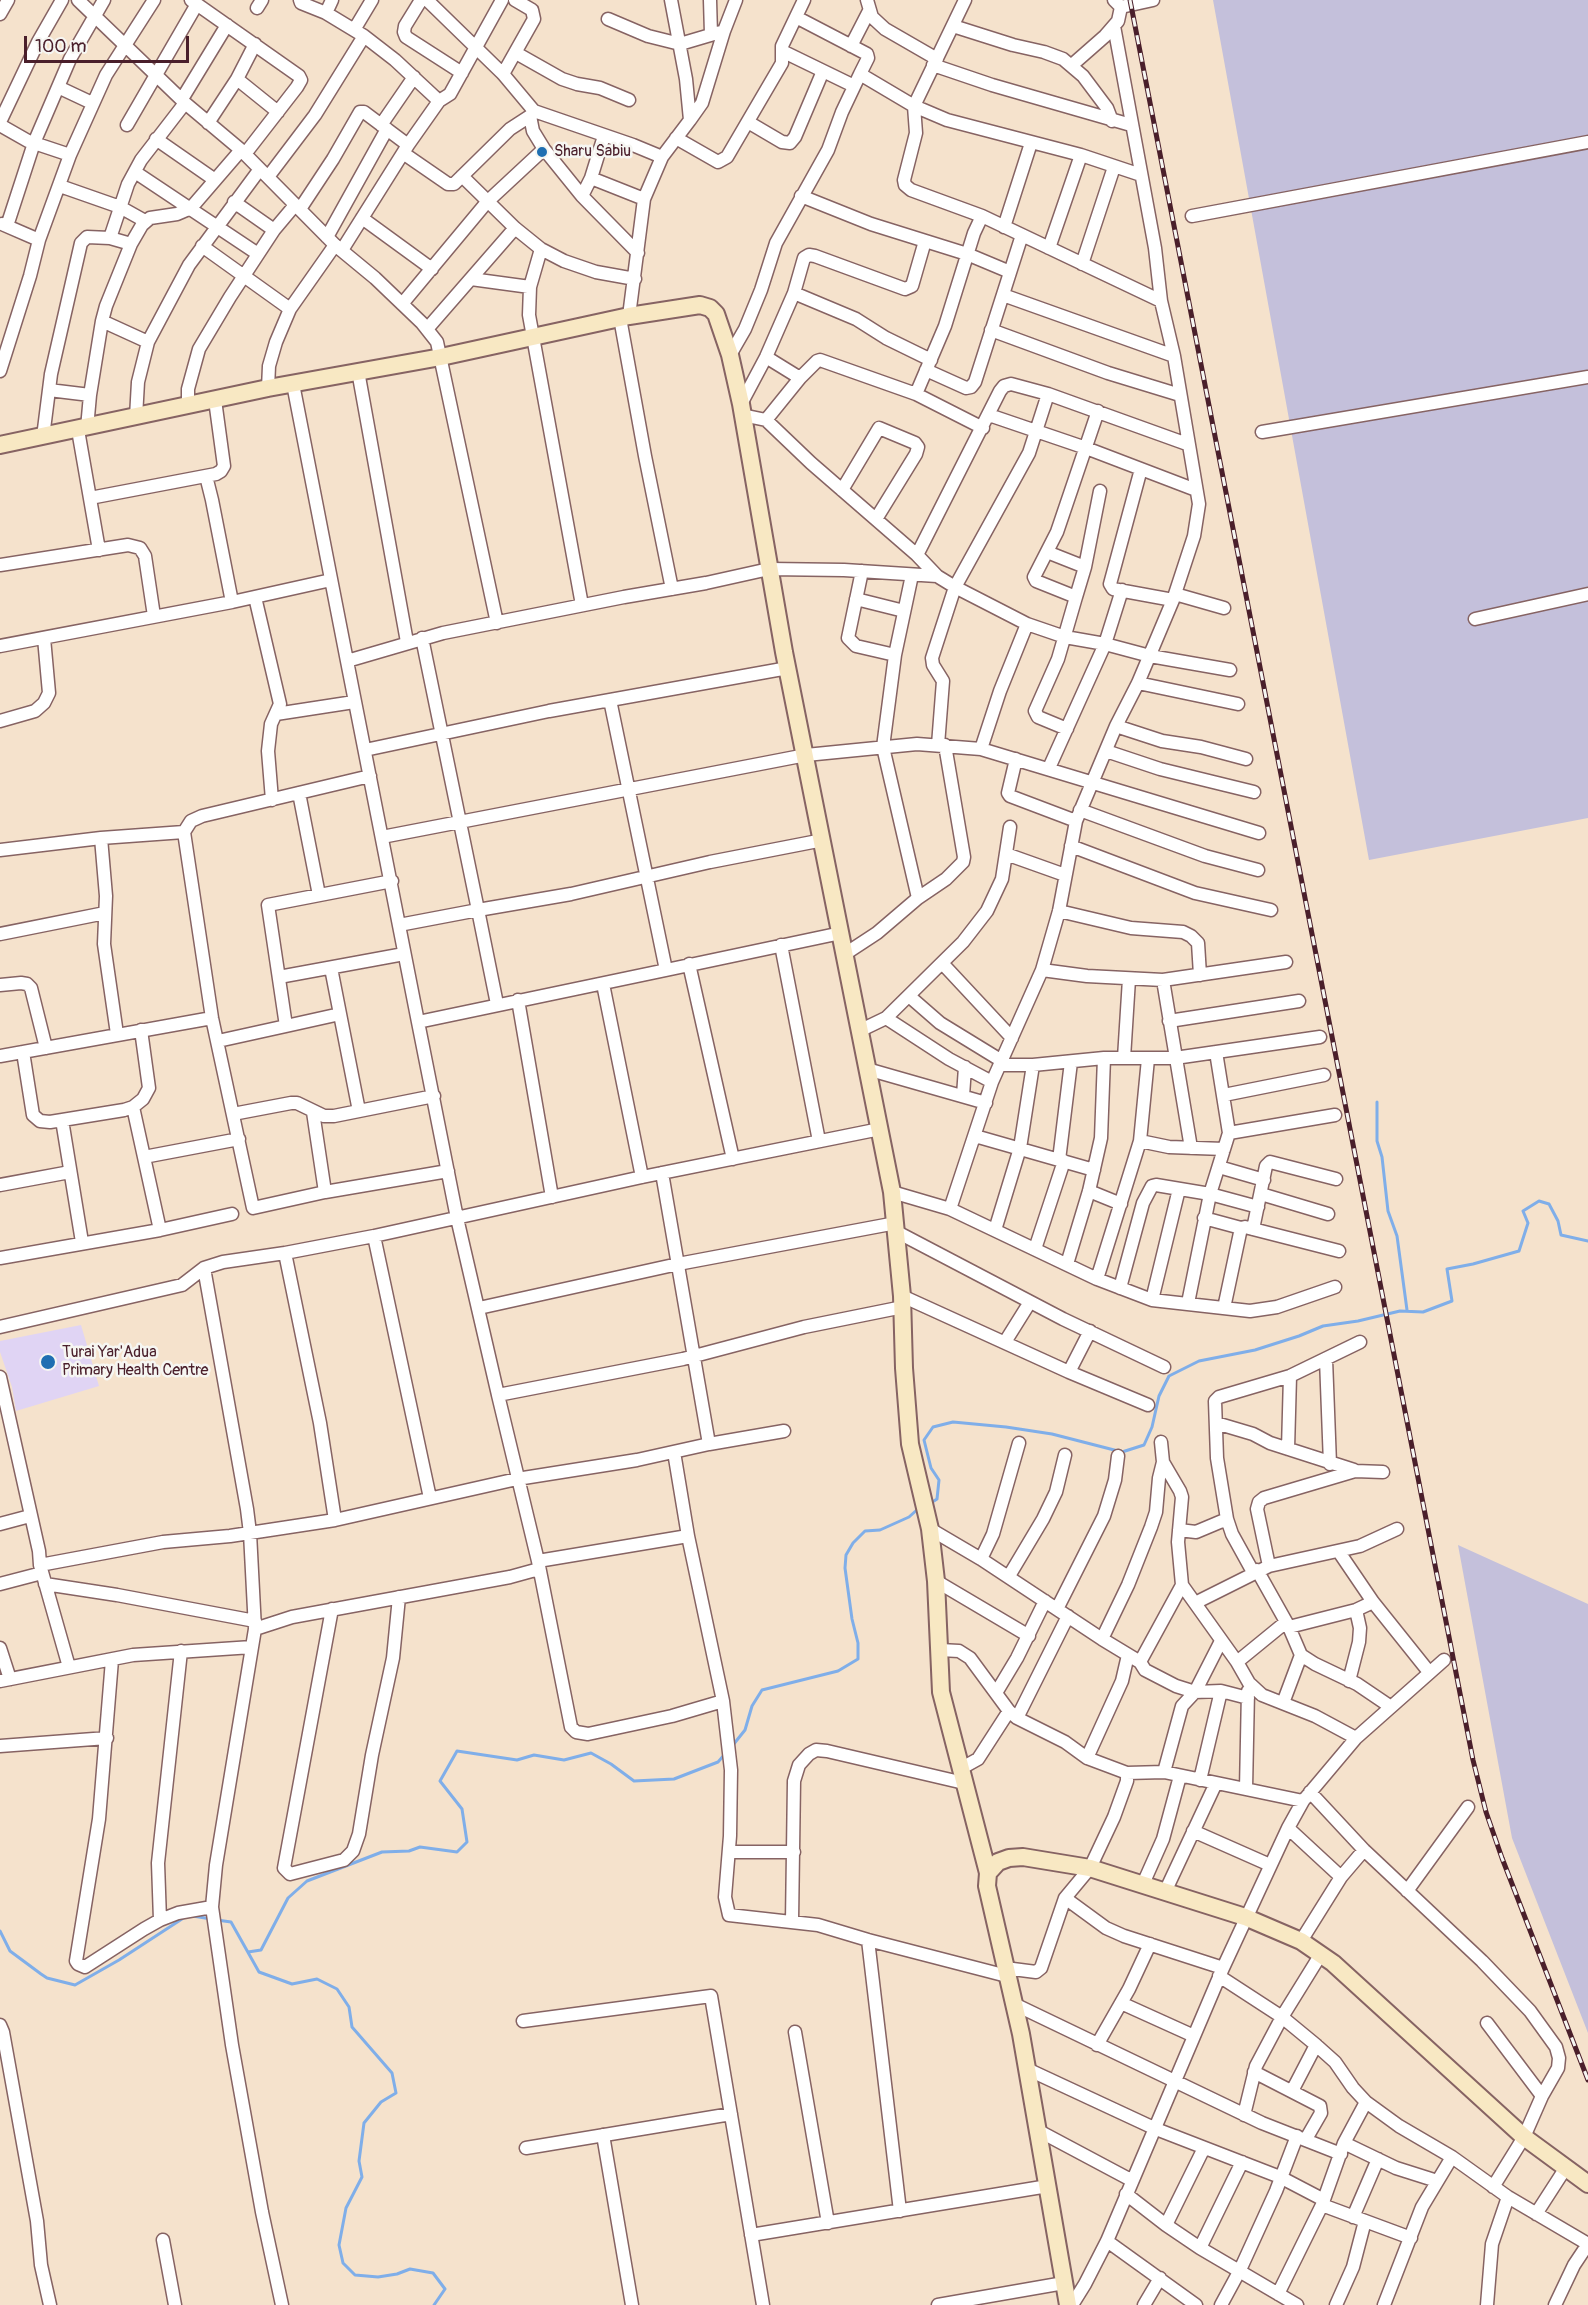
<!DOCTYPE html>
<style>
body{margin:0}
#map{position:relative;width:1588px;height:2305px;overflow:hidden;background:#f5e2cc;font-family:Pangolin,sans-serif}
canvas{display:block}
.scale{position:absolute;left:24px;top:36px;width:165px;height:27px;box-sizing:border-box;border:3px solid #4a1f2b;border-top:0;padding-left:8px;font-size:18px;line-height:21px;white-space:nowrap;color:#4a1f2b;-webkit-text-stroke:4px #f6f6f2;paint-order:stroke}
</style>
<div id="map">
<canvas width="1588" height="2305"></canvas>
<div class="scale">100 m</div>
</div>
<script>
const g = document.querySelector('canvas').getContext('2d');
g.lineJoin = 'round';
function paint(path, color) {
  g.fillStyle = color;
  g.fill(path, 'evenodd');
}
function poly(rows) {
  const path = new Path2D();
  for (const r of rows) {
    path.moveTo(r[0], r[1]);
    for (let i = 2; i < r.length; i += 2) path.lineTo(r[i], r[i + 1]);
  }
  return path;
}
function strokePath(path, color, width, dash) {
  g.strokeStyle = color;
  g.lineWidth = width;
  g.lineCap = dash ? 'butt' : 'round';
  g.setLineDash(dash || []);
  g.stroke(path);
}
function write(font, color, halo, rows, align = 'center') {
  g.font = font + ' Pangolin,sans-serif';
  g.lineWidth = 5;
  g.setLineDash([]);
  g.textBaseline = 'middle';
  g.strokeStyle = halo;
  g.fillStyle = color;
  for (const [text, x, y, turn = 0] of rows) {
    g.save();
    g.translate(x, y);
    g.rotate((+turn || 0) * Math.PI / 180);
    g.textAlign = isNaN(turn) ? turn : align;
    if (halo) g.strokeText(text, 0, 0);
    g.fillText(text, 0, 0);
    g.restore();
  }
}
const built = poly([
 [81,1325,99,1386,16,1411,12,1387,0,1352,0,1341]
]);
const industrial = poly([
 [1213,0,1588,0,1588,818,1369,860],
 [1458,1545,1588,1604,1588,2033,1512,1838]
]);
const stream = poly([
 [1377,1102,1377,1141,1382,1157,1388,1211,1397,1236,1407,1310],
 [934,1501,937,1499,939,1480,931,1468,924,1440,933,1427,953,1422,1006,1427,1052,1434,1122,1452,1144,1445,1152,1427,1159,1396,1169,1376,1199,1361,1255,1350,1299,1336,1323,1326,1358,1321,1400,1311,1423,1312,1452,1301,1447,1269,1473,1264,1519,1251,1528,1223,1523,1211,1539,1201,1549,1204,1558,1221,1561,1235,1588,1241],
 [733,1745,745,1730,752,1706,762,1690,838,1671,858,1659,858,1643,852,1619,845,1568,846,1555,853,1543,865,1531,880,1530,909,1517,919,1508],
 [193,1916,211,1919],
 [217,1920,231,1922,259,1972,292,1984,317,1979,337,1989,349,2007,352,2027,392,2073,396,2093,381,2102,364,2123,359,2161,362,2177,346,2208,339,2245,343,2263,355,2275,378,2277,397,2274,410,2269,433,2273,445,2289,434,2305],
 [0,1931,10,1951,41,1974,47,1978,75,1985,119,1960,185,1917],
 [248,1952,261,1950,288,1898,307,1881,382,1852,409,1851,420,1847,457,1852,467,1842,462,1809,440,1781,457,1751,517,1760,534,1755,564,1760,591,1753,611,1764,634,1781,674,1779,718,1762,725,1754]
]);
const street = poly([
 [78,0,185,103,241,150,335,245,375,278,422,323,437,342,497,623],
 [191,0,299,76,301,80,297,87,245,154],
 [300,0,301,3,326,13,364,36,395,60,439,101],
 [421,0,405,26,404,32,406,37,462,73],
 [427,0,503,74,534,111],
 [710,0,711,34],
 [867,0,872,17,885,29,937,59],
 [1121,7,1153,0],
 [257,8,262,0],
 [326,13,332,0],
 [0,14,8,0],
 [796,17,867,54,868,58,860,74],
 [608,19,648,36,680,44,724,31],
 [953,26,1013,45,1044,52,1063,59,1083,76,1107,108,1112,121],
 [354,30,372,0],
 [851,46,869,11],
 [782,51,854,86],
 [516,53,562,79,577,84,600,88,629,100],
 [933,65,992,85,1131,125],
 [1072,65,1105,36,1118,21,1121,7,1114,0],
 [503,74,534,19,532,10,515,0],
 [237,79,278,112],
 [58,87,92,103],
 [182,99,227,25],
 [690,120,702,103,724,31,736,0],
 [0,122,38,42,62,0],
 [748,122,782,142,790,143,795,137,823,71],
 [208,123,237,79,255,44],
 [0,125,28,141,70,155],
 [127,125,197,4],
 [381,125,414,77],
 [676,138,718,162,727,157,782,63,782,46,804,0],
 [156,139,215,180],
 [403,153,448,184,454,184,510,129,530,116],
 [135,172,258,254],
 [462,176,515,228,541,249,564,261,596,272,635,279],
 [268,177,315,115,364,36],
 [591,178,644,199],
 [60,186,120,207,145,221],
 [582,196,591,178,604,136],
 [801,196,871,224,967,254,1010,272],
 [234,202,274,230],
 [300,209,333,159,360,112,364,112,408,145],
 [982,216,1161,301],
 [1192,216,1588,142],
 [362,218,432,269],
 [2,224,39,240],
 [7,226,34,143,70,59,104,0],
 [1004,227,1031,143],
 [327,237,387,129],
 [110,238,128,184,141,160,185,103],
 [202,246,290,309],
 [1049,248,1081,155],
 [541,249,530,287,529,315,582,605],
 [342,250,408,145,439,101,450,94,502,0],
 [638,253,582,196,544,149,533,131,530,116,534,111,633,145,662,157],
 [1082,264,1114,167],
 [471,279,530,287],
 [794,293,856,319,886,338,931,360],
 [1003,295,1174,356],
 [402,304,487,202,544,149],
 [629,316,644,199,662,157,690,120,686,79,671,0],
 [620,318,645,456,672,589],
 [102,321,148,342],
 [427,329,515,228],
 [991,330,1108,373,1180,395],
 [730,355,745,329,761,290,776,243,828,150,842,112,860,74,914,106,947,120,1081,155,1141,175],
 [766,357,800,378],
 [926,370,966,388,971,387,975,382,1022,235],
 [0,371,30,276,39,240,70,155,106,75,154,0],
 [358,371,407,642],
 [293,384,347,661,443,633,624,597,706,583,769,569,844,570,937,576,955,587,1027,624,1000,691,981,749],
 [268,388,269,366,276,342,290,309,335,245],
 [49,390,90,395],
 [916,394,945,326,974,233,982,216,911,190,905,185,904,180,916,133,914,106,965,0],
 [741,404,766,357,794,293,804,258,809,255,815,256,905,289,912,286,925,241],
 [188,406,188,389,199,349,230,297,274,230,295,205],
 [742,415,766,420,811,463,917,555,937,576],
 [989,415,1086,448,1196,490],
 [136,417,138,382,148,342,189,265,260,169],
 [766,420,800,378,817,361,820,360,916,394,983,428],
 [87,428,90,395,102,321,106,306,131,244,142,225,150,218,177,214,191,208,241,150],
 [78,430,99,550],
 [1262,432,1588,377],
 [43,437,51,374,81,243,87,237,110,238,131,244],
 [1141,469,1110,584,1113,589,1173,600],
 [206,476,212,500,232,602],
 [842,490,879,428,915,443,918,447,916,454,876,519],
 [90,498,216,474,221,471,224,466,215,400],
 [1047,552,1085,567],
 [917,555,1000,391,1004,386,1011,384,1048,394,1187,444],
 [0,565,128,545,140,548,145,556,154,616],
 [862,571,848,638,856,646,895,655],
 [912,575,895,655,883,747,918,898],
 [1122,590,1105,644,1150,656,1230,670],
 [1175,594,1224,608],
 [255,597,280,704,271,724,268,751,272,800],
 [1076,597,1085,567,1100,491],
 [856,599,904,611],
 [1475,619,1588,594],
 [1027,624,1065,637,1105,644,1049,768],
 [422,638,478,910,571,894,710,862,823,840],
 [0,646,232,602,331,580],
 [347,661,418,1022,666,970],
 [1138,683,1238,704],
 [610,700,666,970,841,933],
 [276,714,354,702],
 [0,721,35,711,44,703,49,693,44,638],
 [1116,726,1162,741,1201,747,1246,759],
 [1067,729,1038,717,1035,711,1058,659,1076,597,1036,581,1034,577,1057,532,1098,411],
 [938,745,943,681,933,665,932,658,955,587,1029,453,1048,394],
 [365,750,549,711,788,668],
 [1106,751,1160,769,1254,792],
 [1016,759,1008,793,1010,796,1076,821],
 [299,793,319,895],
 [1080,810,1205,856,1258,870],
 [184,832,212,1018,253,1208,325,1192,448,1171],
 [382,837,806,755,917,744,981,749,1259,833],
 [101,838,106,896,104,944,117,1034],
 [1071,846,1195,893,1271,910],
 [0,850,101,838,184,832,191,821,202,816,370,776],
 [1006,854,1065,875],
 [1059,911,1131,928,1183,932,1191,936,1198,943,1200,975],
 [399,925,478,910,497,1004],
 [0,934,105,913],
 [781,945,819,1141],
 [845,954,877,933,918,898,946,879,963,862,964,857,945,745],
 [942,963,1012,1038],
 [689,964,733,1159],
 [331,968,359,1111],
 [1042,970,1087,976,1163,980,1286,962],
 [279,977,404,954],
 [1163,980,1191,1148],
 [603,984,642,1177],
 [0,985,21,983,27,984,31,988,46,1048],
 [909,996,940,1023,1002,1061],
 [518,1000,552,1197],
 [886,1018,949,1059,992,1082],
 [1169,1021,1299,1001],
 [418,1022,457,1218,498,1395,683,1359,804,1327,903,1307],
 [286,1026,340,1014],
 [859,1031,886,1018,963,942,987,911,1002,879,1010,827],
 [218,1041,286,1026,268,905,392,881],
 [23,1052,33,1115,40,1121,50,1122,124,1110,133,1107,143,1099,149,1088,141,1030],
 [1216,1052,1229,1133,1335,1115],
 [0,1056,212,1018],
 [1124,1058,1129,979],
 [1000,1065,1033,1065,1104,1058,1175,1058,1320,1037],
 [867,1069,986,1103],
 [1224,1095,1324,1075],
 [963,1096,965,1067],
 [133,1107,160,1230],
 [313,1112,325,1192],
 [233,1114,291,1103,297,1103,324,1116,334,1116,434,1096],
 [62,1120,82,1242],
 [975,1136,1094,1170],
 [1140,1141,1169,1147,1224,1149],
 [144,1157,239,1139],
 [1059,1160,1071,1062],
 [1219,1167,1264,1180],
 [662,1173,709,1444],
 [0,1185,70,1172],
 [1089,1191,1121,1204],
 [892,1192,950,1209,1097,1279,1152,1300,1250,1311,1277,1307,1335,1287],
 [1261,1194,1328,1214],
 [950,1209,992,1082,1042,970,1059,911,1076,821,1116,726,1138,683,1173,600,1194,536,1199,504,1174,356,1161,301,1155,248,1114,26],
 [1204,1218,1241,1228],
 [1253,1229,1266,1166,1270,1162,1336,1179],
 [995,1230,1020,1148,1033,1065],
 [897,1232,1063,1319,1164,1367],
 [374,1236,430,1498],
 [1035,1249,1064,1161],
 [285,1253,320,1423,335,1520],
 [0,1258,160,1230,232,1214],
 [1067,1264,1089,1191,1101,1138,1104,1058],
 [204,1268,247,1509,250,1533,255,1629,292,1617,510,1577,539,1569],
 [1097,1279,1140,1141,1148,1059],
 [1120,1288,1143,1203,1152,1186,1156,1185,1210,1194,1258,1207],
 [902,1296,1069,1372,1148,1405],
 [1152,1300,1179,1189],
 [1188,1303,1210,1194,1229,1133],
 [479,1308,678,1264,896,1223],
 [1224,1308,1241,1228,1245,1227,1339,1251],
 [0,1327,182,1285,204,1268,223,1262,285,1253,374,1236,642,1177,880,1129],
 [1005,1342,1030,1302],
 [1326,1359,1330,1464],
 [1069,1372,1090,1331],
 [0,1377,39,1551,40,1565,69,1667],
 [498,1395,538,1561,571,1727,576,1732,588,1734,672,1716,723,1701],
 [1216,1423,1253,1434,1270,1443,1354,1470],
 [1161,1442,1163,1462,1180,1491,1182,1497,1178,1542,1182,1585,1237,1662,1249,1683,1262,1695,1315,1716,1356,1738],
 [1288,1449,1290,1376],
 [674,1452,688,1536,723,1701,731,1770,730,1836,725,1897,729,1915,818,1925,868,1940,1007,1976],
 [0,1524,30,1516],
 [930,1529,981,1559,1102,1639,1140,1662,1145,1670,1176,1686,1195,1692,1221,1691,1248,1698],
 [1179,1530,1196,1532,1227,1519],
 [1339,1552,1373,1602,1429,1672],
 [981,1559,993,1534,1019,1443],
 [538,1561,688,1536],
 [40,1565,163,1542,230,1536,335,1520,517,1479,637,1460,709,1444,784,1431],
 [1269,1566,1257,1509,1259,1502,1264,1498,1355,1471,1383,1472],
 [1257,1570,1289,1627,1301,1655,1315,1664,1357,1684,1391,1707],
 [1253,1572,1232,1534,1227,1519,1217,1458,1215,1401,1219,1397,1290,1376,1360,1342],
 [1009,1576,1043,1519,1056,1492,1065,1455],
 [936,1581,1029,1636],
 [0,1584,42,1573],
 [45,1584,117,1595,255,1621],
 [1195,1603,1269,1566,1360,1546,1397,1529],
 [332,1609,284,1868,290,1874,344,1860,353,1851,359,1834,372,1755,393,1658,399,1597],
 [1057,1609,1104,1516,1115,1480,1118,1456],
 [1289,1627,1356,1610,1373,1602],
 [255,1629,216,1865,212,1907,232,2045,262,2212,282,2305],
 [1102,1639,1128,1585,1151,1527,1156,1512,1159,1478,1163,1462],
 [0,1648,10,1679],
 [940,1650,959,1651,970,1658,1009,1711,1017,1718,1065,1742,1087,1758,1127,1773,1164,1772,1303,1801],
 [112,1660,99,1819,76,1961,78,1964,85,1967,144,1929,160,1920,178,1913,212,1907],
 [1140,1662,1182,1585],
 [1237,1662,1286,1622],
 [0,1681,133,1655,252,1647],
 [1349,1681,1359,1642,1360,1628,1356,1610],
 [996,1693,1017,1658,1045,1601],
 [1283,1703,1301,1655],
 [1017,1718,1068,1616],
 [0,1746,107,1738],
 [1087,1758,1122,1681,1128,1655],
 [960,1769,978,1759,1009,1711],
 [1164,1772,1182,1706,1195,1692,1221,1641],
 [1200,1780,1221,1691],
 [1246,1789,1248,1691],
 [1310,1792,1364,1850,1482,1961,1530,2011,1556,2047,1559,2058,1558,2068,1542,2096,1524,2137,1493,2187],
 [1288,1828,1341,1877],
 [1193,1831,1270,1865],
 [729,1852,794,1852],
 [1143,1884,1163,1839,1180,1776],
 [1407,1891,1468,1807],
 [1165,1892,1216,1783],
 [1065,1898,1106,1928,1124,1936,1223,1968],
 [160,1920,158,1863,181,1651],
 [792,1921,794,1781,799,1765,809,1754,816,1750,827,1751,964,1783],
 [868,1940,900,2211],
 [1301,1941,1341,1877,1364,1850],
 [1005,1968,1036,1972,1041,1968,1065,1898,1090,1868,1114,1817,1127,1781,1127,1773],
 [1219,1976,1282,2017,1316,2045,1335,2062,1353,2088,1366,2102,1399,2126,1452,2157,1508,2197,1588,2244],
 [1121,2003,1194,2036],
 [1014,2004,1262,2123,1341,2154],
 [523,2021,711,1996,763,2305],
 [1487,2023,1542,2096],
 [0,2025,3,2032,37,2221,41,2265,50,2305],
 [795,2032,828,2223],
 [1097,2045,1129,1989,1150,1944],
 [1027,2069,1156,2129,1280,2177,1324,2200],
 [1254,2072,1320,2106,1321,2113,1306,2139],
 [1292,2091,1316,2045],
 [1244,2115,1256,2066,1282,2017,1321,1954],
 [1039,2131,1131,2180],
 [603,2135,632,2305],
 [1344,2143,1396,2168,1437,2181],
 [526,2148,731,2114],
 [1126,2194,1166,2225,1200,2248,1297,2305],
 [1322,2205,1411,2238],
 [1536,2214,1565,2169],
 [1353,2217,1378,2159],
 [1166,2225,1204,2148],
 [751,2235,1048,2186],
 [163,2240,175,2305],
 [1107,2241,1196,2305],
 [1200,2248,1242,2162],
 [1278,2294,1322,2205,1344,2143,1366,2102],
 [938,2305,1064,2283],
 [1072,2305,1085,2284,1107,2241,1223,1968,1288,1828,1303,1801,1356,1738,1444,1660],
 [1144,2305,1160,2278],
 [1221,2305,1240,2270,1276,2191,1297,2136],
 [1336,2305,1353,2267,1365,2221],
 [1384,2305,1422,2207,1452,2157],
 [1487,2305,1492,2244,1508,2197],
 [1555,2305,1574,2265,1588,2244]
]);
const secondary = poly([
 [0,445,268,388,441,357,629,316,700,305,710,308,716,314,730,355,741,404,784,652,892,1192,902,1296,904,1368,910,1444,930,1529,936,1581,941,1692,988,1873],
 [1068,2305,1021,2034,987,1886,988,1873,998,1862,1009,1858,1023,1857,1090,1868,1245,1917,1301,1941,1333,1963,1524,2137,1588,2184]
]);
const rail = poly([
 [1130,0,1473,1760,1486,1812,1502,1858,1588,2080]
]);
const markers = [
 [542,152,6,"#1f6fb2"],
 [48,1362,8,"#1f6fb2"]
];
const poiNames = [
 ["Sharu Sabiu",554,152],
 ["Turai Yar'Adua",62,1353],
 ["Primary Health Centre",62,1371]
];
paint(built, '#e0d4f4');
paint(industrial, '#c4c0db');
strokePath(stream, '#7faee9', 3);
strokePath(street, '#866363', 15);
strokePath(secondary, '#866363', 20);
strokePath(street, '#fff', 12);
strokePath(secondary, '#f8e8c3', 16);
strokePath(rail, '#4a1f2b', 5);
strokePath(rail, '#f6f6f2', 3, [9]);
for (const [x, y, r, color] of markers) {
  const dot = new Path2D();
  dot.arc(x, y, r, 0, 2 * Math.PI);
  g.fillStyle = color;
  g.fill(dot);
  strokePath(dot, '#f6f6f2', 2);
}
write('16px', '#4a1f2b', '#f6f6f2', poiNames, 'left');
</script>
